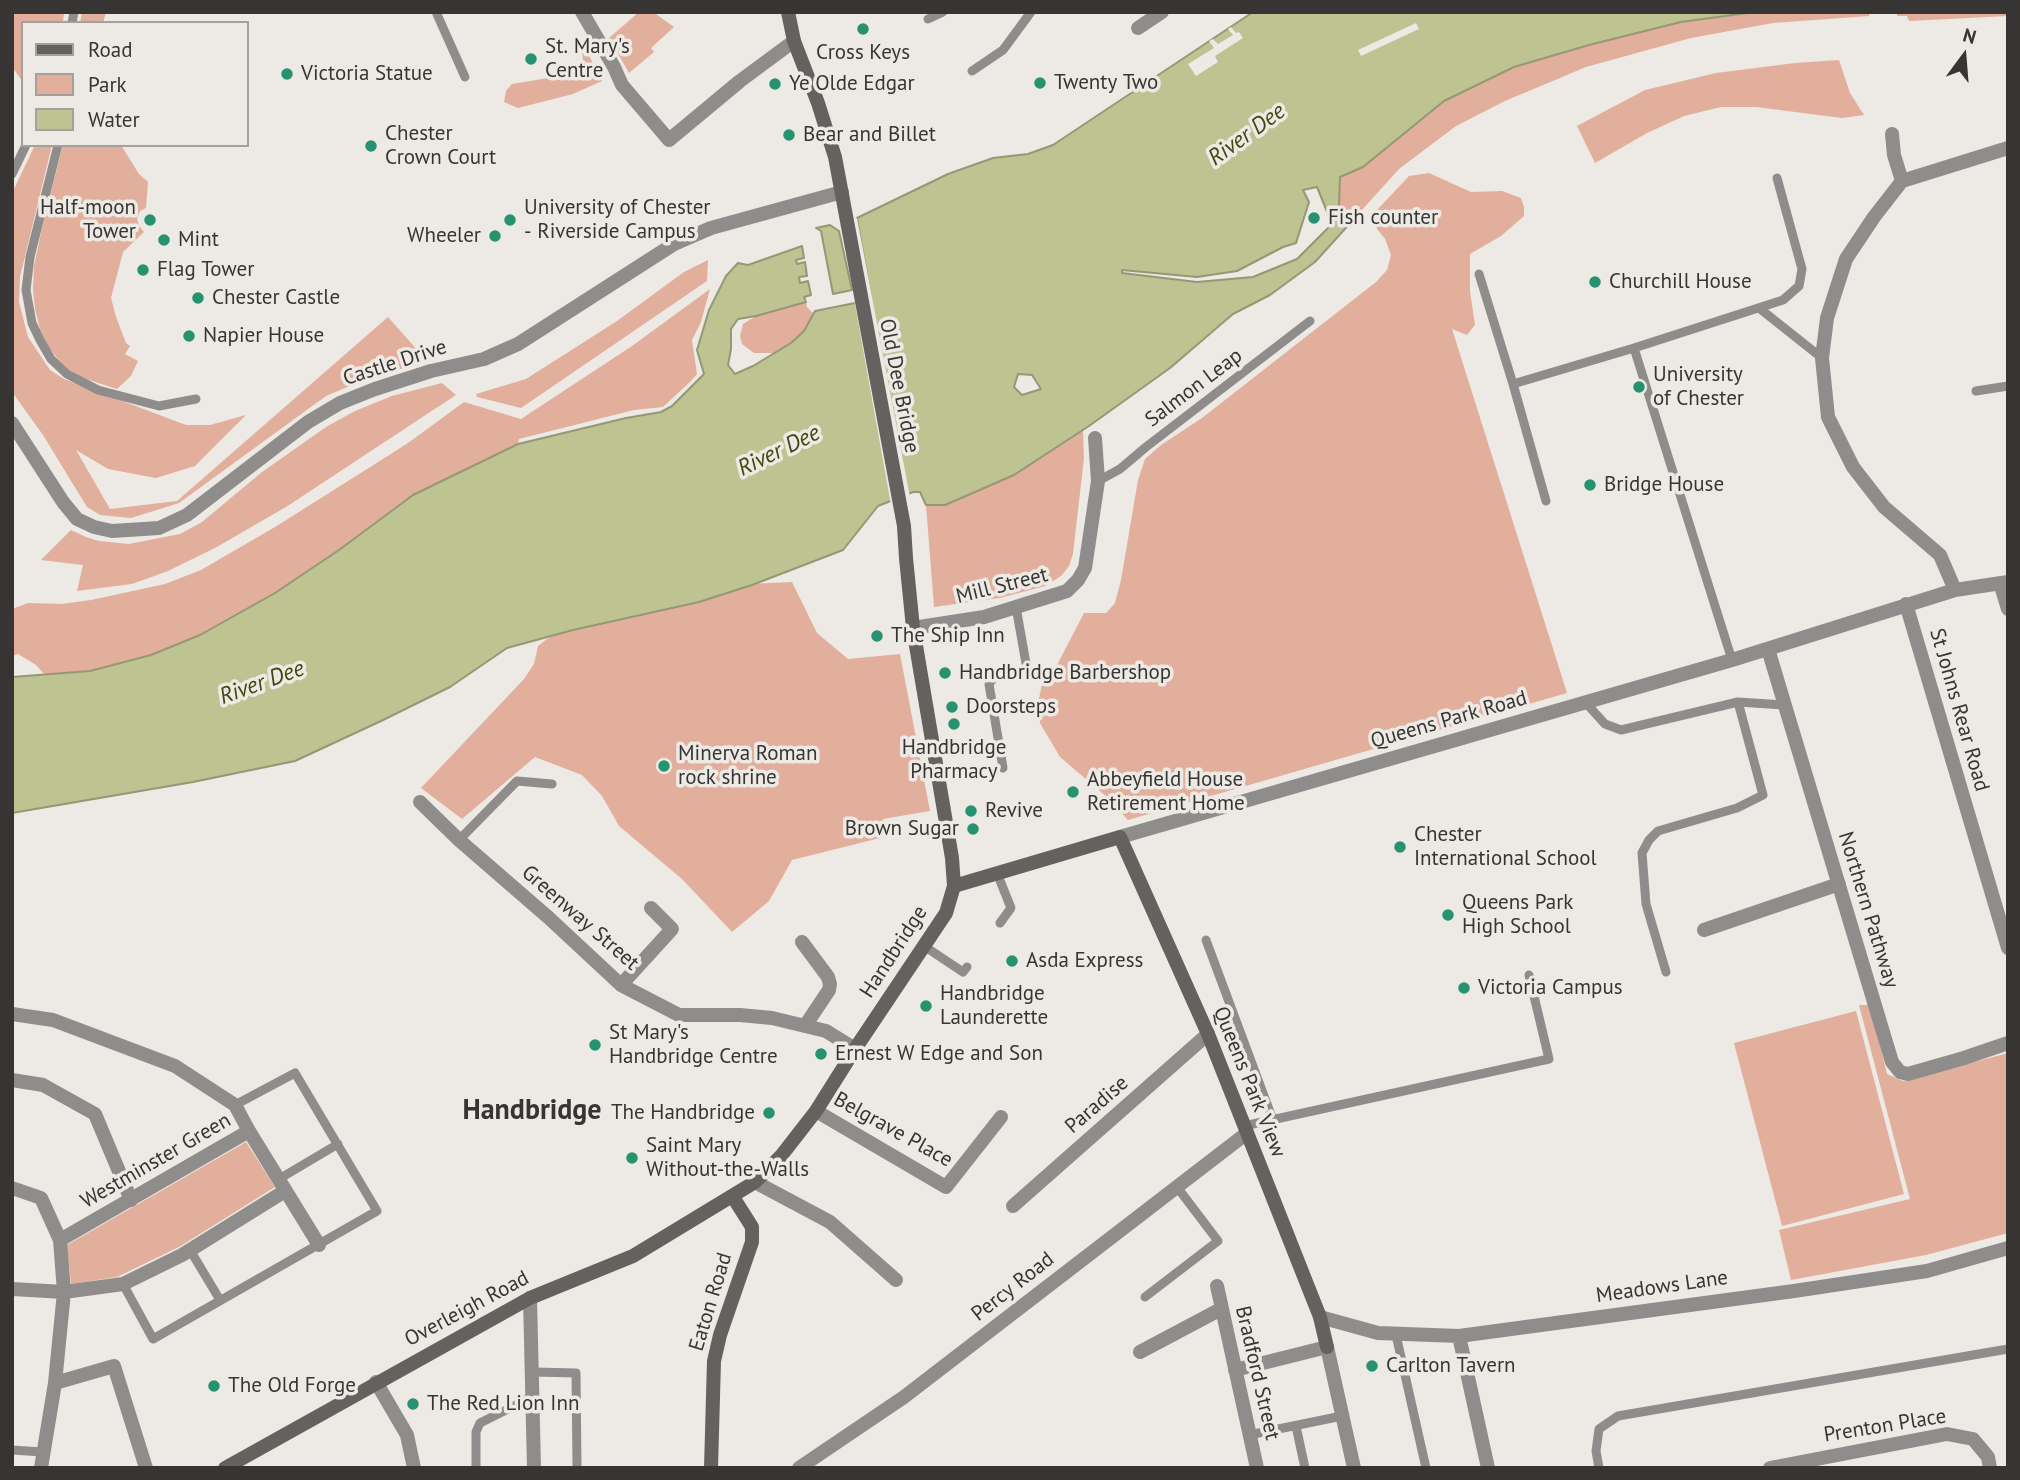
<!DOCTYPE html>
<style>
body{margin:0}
#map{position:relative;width:2020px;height:1480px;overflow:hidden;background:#ede9e4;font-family:"PT Sans",sans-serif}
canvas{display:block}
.frame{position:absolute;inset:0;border:14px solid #373533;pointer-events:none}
.legend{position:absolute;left:21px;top:21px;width:228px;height:126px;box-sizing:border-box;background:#ede9e4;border:2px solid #a4a19d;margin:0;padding:9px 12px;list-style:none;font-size:21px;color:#373533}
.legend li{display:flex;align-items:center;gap:14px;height:35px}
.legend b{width:35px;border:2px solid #a4a19d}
.north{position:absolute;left:1929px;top:21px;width:70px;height:70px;-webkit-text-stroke:5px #ede9e4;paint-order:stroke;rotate:16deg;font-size:19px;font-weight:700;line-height:28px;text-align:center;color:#373533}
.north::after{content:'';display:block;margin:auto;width:24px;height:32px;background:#373533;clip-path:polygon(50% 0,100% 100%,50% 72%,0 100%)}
</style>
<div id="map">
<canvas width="2020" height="1480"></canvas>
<div class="frame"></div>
<ul class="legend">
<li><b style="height:9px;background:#64615f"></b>Road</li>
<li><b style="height:19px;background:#e2af9c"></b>Park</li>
<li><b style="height:19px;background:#bdc391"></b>Water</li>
</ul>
<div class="north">N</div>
</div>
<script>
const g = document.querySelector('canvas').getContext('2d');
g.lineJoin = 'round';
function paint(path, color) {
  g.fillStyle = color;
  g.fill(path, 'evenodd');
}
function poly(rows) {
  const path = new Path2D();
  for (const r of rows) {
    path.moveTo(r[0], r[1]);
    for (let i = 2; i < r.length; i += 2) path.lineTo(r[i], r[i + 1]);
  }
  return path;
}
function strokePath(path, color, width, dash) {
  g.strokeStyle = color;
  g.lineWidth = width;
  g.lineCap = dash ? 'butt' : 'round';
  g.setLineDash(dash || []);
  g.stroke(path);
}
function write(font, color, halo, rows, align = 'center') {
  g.font = font + ' "PT Sans",sans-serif';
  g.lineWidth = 7;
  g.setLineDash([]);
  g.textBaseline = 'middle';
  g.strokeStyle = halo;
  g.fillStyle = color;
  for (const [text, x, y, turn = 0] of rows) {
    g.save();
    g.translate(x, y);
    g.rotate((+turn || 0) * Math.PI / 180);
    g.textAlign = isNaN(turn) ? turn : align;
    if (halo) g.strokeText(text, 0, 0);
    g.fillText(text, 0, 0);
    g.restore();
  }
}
const green = poly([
 [12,12,64,12,63,23,23,23,23,82,12,67],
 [82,12,106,12,103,23,80,23],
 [639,12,653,12,674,27,651,48,654,52,629,73,609,38],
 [1755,12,1869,12,1869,16,1773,23,1691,38,1586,67,1505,101,1456,126,1399,169,1353,220,1339,206,1340,176,1363,167,1444,101,1514,67,1589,45,1681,22],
 [1897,12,1929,12,1933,14,2008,12,2008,16,1909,21,1907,16,1897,16],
 [581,40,602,81,573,94,518,108,504,102,506,91,512,84,584,72],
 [1839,60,1850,93,1864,115,1842,118,1756,107,1721,107,1684,116,1647,133,1595,163,1577,126,1645,90,1716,73,1795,63],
 [35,145,52,145,20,277,19,302,28,337,50,370,64,379,186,425,210,425,246,415,195,466,156,478,108,469,76,450,110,509,177,501,388,317,427,361,364,380,326,396,179,503,131,518,100,515,87,507,43,435,12,392,12,193],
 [63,145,121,145,139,174,148,182,146,208,140,211,137,218,139,226,144,232,123,252,111,298,116,317,126,343,130,346,125,354,138,361,131,376,117,389,86,379,69,370,58,359,47,345,40,329,35,309,33,289,34,266,42,228],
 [1429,173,1471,192,1502,191,1521,198,1524,207,1524,216,1501,236,1470,254,1470,291,1475,325,1467,335,1452,329,1567,693,1128,820,1108,798,1060,757,1040,723,1038,703,1044,675,1057,665,1084,613,1106,613,1115,603,1121,580,1138,480,1145,459,1161,445,1202,418,1376,282,1387,270,1391,255,1385,239,1374,225,1376,211,1409,176],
 [708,260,707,281,521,408,477,397,476,394,526,379,617,321,684,272],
 [710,289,701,322,692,340,697,374,690,382,663,407,634,410,519,439,518,444,413,495,339,550,275,593,200,635,151,655,90,671,45,675,36,665,18,654,12,656,12,609,28,603,61,604,91,600,165,584,201,570,275,527,375,464,408,443,464,402,521,419,632,346],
 [806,302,807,307,813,313,811,321,805,330,791,343,774,353,754,353,742,344,740,336,743,324,756,316],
 [442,383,456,395,286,507,215,548,168,571,132,584,77,591,83,565,41,560,71,530,86,537,99,541,129,544,180,534,202,522,262,472,326,427,355,411,392,396],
 [1083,430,1084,458,1073,554,1069,566,1061,576,1045,586,1000,598,934,607,926,505,945,505,1014,475],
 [792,582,817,633,848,659,900,654,930,811,883,819,888,836,792,860,769,901,732,932,682,879,619,826,602,796,582,775,535,757,462,819,421,788,524,679,534,664,538,646,547,639,560,633,747,584],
 [1859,1005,1870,1005,1887,1074,1903,1081,2008,1053,2008,1233,1926,1255,1791,1280,1779,1230,1910,1199],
 [1856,1011,1904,1194,1782,1226,1734,1043],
 [246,1142,275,1187,179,1247,117,1277,71,1284,67,1245]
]);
const water = poly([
 [1253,12,1755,12,1681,22,1589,45,1514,67,1444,101,1363,167,1340,177,1339,206,1353,220,1315,262,1270,295,1233,314,1170,368,1089,426,1014,475,945,505,926,505,920,492,913,492,878,506,843,550,752,585,699,602,573,630,507,648,450,687,381,721,295,761,193,782,12,813,12,677,90,671,151,655,200,635,275,593,339,550,413,495,518,444,626,418,661,412,672,406,704,374,697,350,709,310,726,276,738,263,748,265,802,246,804,258,796,260,797,264,805,262,807,276,799,277,800,283,808,281,811,295,804,297,806,302,756,316,738,319,731,329,731,349,728,365,735,374,753,366,791,343,804,331,815,311,855,303,871,297,857,218,948,174,993,158,1028,154,1053,145,1253,12],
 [1317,187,1332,224,1297,259,1253,277,1197,282,1122,273,1122,270,1197,277,1237,271,1283,247,1296,243,1309,202,1303,190,1317,187],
 [1018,374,1032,375,1041,389,1022,395,1014,387,1018,374],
 [830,225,839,231,852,290,833,294,821,231,816,228,830,225]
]);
const pier = poly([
 [1416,23,1419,29,1361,56,1358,50],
 [1231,27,1236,33,1239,32,1243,38,1215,56,1218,62,1196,76,1188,64,1214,48,1209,41,1213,39,1218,44,1233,35,1228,29],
 [857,218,910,497,891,505,854,299,868,295,853,219]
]);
const lane = poly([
 [436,12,465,77],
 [928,19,943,12],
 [72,23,74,12],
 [972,71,1003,50,1031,12],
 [58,145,30,257,26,290,32,323,40,340,51,359,67,374,98,390,159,406,196,399],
 [12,174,26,145],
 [1479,274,1513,384],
 [1759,308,1822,358],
 [1634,348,1783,300,1799,286,1802,269,1777,178],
 [1976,391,2008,386],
 [1098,481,1120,469,1146,447,1310,321],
 [1546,501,1513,384,1634,348,1732,660],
 [1585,702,1605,724,1621,730,1738,702],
 [1003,768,989,684,996,675,1027,669,1016,607],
 [459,840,517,781,552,784],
 [997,873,1011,908,1000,923],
 [1206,940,1273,1120],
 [924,946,963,972,967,967],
 [1666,972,1646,904,1642,853,1649,840,1658,831,1737,808,1763,795,1738,702,1784,705],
 [1244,1126,1549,1059,1529,975],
 [279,1179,338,1144],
 [190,1250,220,1300],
 [123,1284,153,1339,377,1211,295,1073,235,1105],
 [1145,1297,1218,1241,1177,1187],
 [1396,1335,1426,1468],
 [533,1372,576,1373,577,1468],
 [1296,1426,1305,1468],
 [1249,1435,1342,1416],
 [12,1450,43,1452],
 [476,1468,476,1432,480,1423,534,1396],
 [1599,1468,1596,1451,1599,1429,1618,1416,2008,1349]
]);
const street = poly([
 [582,12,614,67,622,85,669,140,740,81,794,41],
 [1138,28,1162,12],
 [1892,134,1894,155,1902,181],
 [12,423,63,502,77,519,94,527,112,531,159,528,187,515,308,422,340,403,375,389,431,371,484,359,518,344,674,244,711,228,842,192],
 [2000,583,2008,609],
 [1955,590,1940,555,1884,507,1853,467,1828,417,1822,358,1827,318,1846,259,1874,217,1902,181,2008,148],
 [1906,604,2008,948],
 [913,628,984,617,1067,591,1078,580,1085,568,1098,481,1095,438],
 [1768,649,1892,1062,1900,1072,1908,1074,1964,1058,2008,1043],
 [420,802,459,840,549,918,621,985,679,1015,740,1015,772,1018,826,1031,855,1049],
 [1120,837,1732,660,1955,590,2008,582],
 [1704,930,1839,884],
 [802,942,828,977,830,984,829,990,805,1026],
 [621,985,672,929,651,908],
 [12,1014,53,1020,175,1066,235,1105,249,1131],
 [12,1080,43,1085,95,1114,131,1200],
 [816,1111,946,1187,1001,1117],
 [755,1182,830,1222,896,1280],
 [12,1188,41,1198,60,1240,64,1292,55,1383,41,1468],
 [1013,1206,1208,1034],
 [60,1240,249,1131,319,1245],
 [1217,1286,1257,1468],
 [12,1289,64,1292,123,1284,182,1255,285,1191],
 [530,1298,534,1468],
 [1320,1317,1378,1333,1459,1336,1794,1291,1927,1271,2008,1248],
 [1459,1336,1488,1468],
 [1140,1352,1221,1309],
 [1235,1370,1327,1347,1354,1468],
 [376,1382,407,1435,414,1468],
 [55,1383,114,1366,146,1468],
 [799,1468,904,1397,1247,1133],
 [1770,1468,1947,1434,1973,1439,1988,1457,1990,1468]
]);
const secondary = poly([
 [954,886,1120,837,1208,1034,1320,1317,1327,1347],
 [225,1468,530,1298,633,1256,755,1182,781,1156,816,1111,855,1049,946,913,954,886,952,858,913,628,906,558,904,526,835,157,818,103,794,41,788,12],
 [711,1468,714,1361,720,1335,752,1242,752,1227,733,1197]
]);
const markers = [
 [863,29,7,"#279270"],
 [531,59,7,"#279270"],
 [287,74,7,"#279270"],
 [1040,83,7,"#279270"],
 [775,84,7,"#279270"],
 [789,135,7,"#279270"],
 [371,146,7,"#279270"],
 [1314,218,7,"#279270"],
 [150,220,7,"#279270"],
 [510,220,7,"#279270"],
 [495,236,7,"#279270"],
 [164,240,7,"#279270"],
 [143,270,7,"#279270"],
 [1595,282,7,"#279270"],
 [198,298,7,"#279270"],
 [189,336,7,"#279270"],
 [1639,387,7,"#279270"],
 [1590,485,7,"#279270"],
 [877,636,7,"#279270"],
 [945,673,7,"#279270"],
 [952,707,7,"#279270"],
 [954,724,7,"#279270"],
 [664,766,7,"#279270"],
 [1073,792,7,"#279270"],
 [971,811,7,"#279270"],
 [973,829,7,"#279270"],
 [1400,847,7,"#279270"],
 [1448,915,7,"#279270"],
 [1012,961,7,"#279270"],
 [1464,988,7,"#279270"],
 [926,1006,7,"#279270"],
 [595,1045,7,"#279270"],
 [821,1054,7,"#279270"],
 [769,1113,7,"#279270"],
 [632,1158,7,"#279270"],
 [1372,1366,7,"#279270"],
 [214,1386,7,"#279270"],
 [413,1404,7,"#279270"]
];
const poiNames = [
 ["St. Mary's",545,47],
 ["Centre",545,71],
 ["Cross Keys",863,53,"center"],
 ["Victoria Statue",301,74],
 ["Twenty Two",1054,83],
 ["Ye Olde Edgar",789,84],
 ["Chester",385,134],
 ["Crown Court",385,158],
 ["Bear and Billet",803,135],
 ["Half-moon",136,208,"right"],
 ["Tower",136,232,"right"],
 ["University of Chester",524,208],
 ["- Riverside Campus",524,232],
 ["Fish counter",1328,218],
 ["Wheeler",481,236,"right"],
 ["Mint",178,240],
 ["Flag Tower",157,270],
 ["Churchill House",1609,282],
 ["Chester Castle",212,298],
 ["Napier House",203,336],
 ["University",1653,375],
 ["of Chester",1653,399],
 ["Bridge House",1604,485],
 ["The Ship Inn",891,636],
 ["Handbridge Barbershop",959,673],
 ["Doorsteps",966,707],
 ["Handbridge",954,748,"center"],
 ["Pharmacy",954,772,"center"],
 ["Minerva Roman",678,754],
 ["rock shrine",678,778],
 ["Abbeyfield House",1087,780],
 ["Retirement Home",1087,804],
 ["Revive",985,811],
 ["Brown Sugar",959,829,"right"],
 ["Chester",1414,835],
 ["International School",1414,859],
 ["Queens Park",1462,903],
 ["High School",1462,927],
 ["Asda Express",1026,961],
 ["Victoria Campus",1478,988],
 ["Handbridge",940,994],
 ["Launderette",940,1018],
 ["St Mary's",609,1033],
 ["Handbridge Centre",609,1057],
 ["Ernest W Edge and Son",835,1054],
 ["The Handbridge",755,1113,"right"],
 ["Saint Mary",646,1146],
 ["Without-the-Walls",646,1170],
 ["Carlton Tavern",1386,1366],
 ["The Old Forge",228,1386],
 ["The Red Lion Inn",427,1404]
];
const streetNames = [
 ["Castle Drive",395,363,-18],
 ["Old Dee Bridge",899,386,79],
 ["Salmon Leap",1194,388,-37],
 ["Mill Street",1002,586,-14],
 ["St Johns Rear Road",1959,710,74],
 ["Queens Park Road",1449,720,-16],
 ["Northern Pathway",1868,910,73],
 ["Greenway Street",580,918,41],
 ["Handbridge",894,952,-57],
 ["Queens Park View",1249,1082,68],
 ["Paradise",1097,1105,-41],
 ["Belgrave Place",893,1130,29],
 ["Westminster Green",156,1161,-30],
 ["Percy Road",1013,1287,-38],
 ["Meadows Lane",1662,1287,-8],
 ["Eaton Road",711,1302,-73],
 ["Overleigh Road",467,1309,-28],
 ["Bradford Street",1257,1373,77],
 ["Prenton Place",1885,1426,-9]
];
const waterNames = [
 ["River Dee",1247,135,-36],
 ["River Dee",779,451,-26],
 ["River Dee",262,683,-20]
];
const districtNames = [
 ["Handbridge",532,1111]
];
paint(green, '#e2af9c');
paint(water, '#bdc391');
strokePath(water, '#959875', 2);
paint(pier, '#ede9e4');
strokePath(lane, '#8f8d8b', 9);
strokePath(street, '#8f8d8b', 14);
strokePath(secondary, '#64615f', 14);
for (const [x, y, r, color] of markers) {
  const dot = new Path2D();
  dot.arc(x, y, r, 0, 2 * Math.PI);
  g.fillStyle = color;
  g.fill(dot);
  strokePath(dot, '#ede9e4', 2.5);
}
write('21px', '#373533', '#ede9e4', poiNames, 'left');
write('21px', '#373533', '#ede9e4', streetNames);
write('italic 23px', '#43470c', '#ede9e4', waterNames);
write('bold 28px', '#373533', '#ede9e4', districtNames);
</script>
